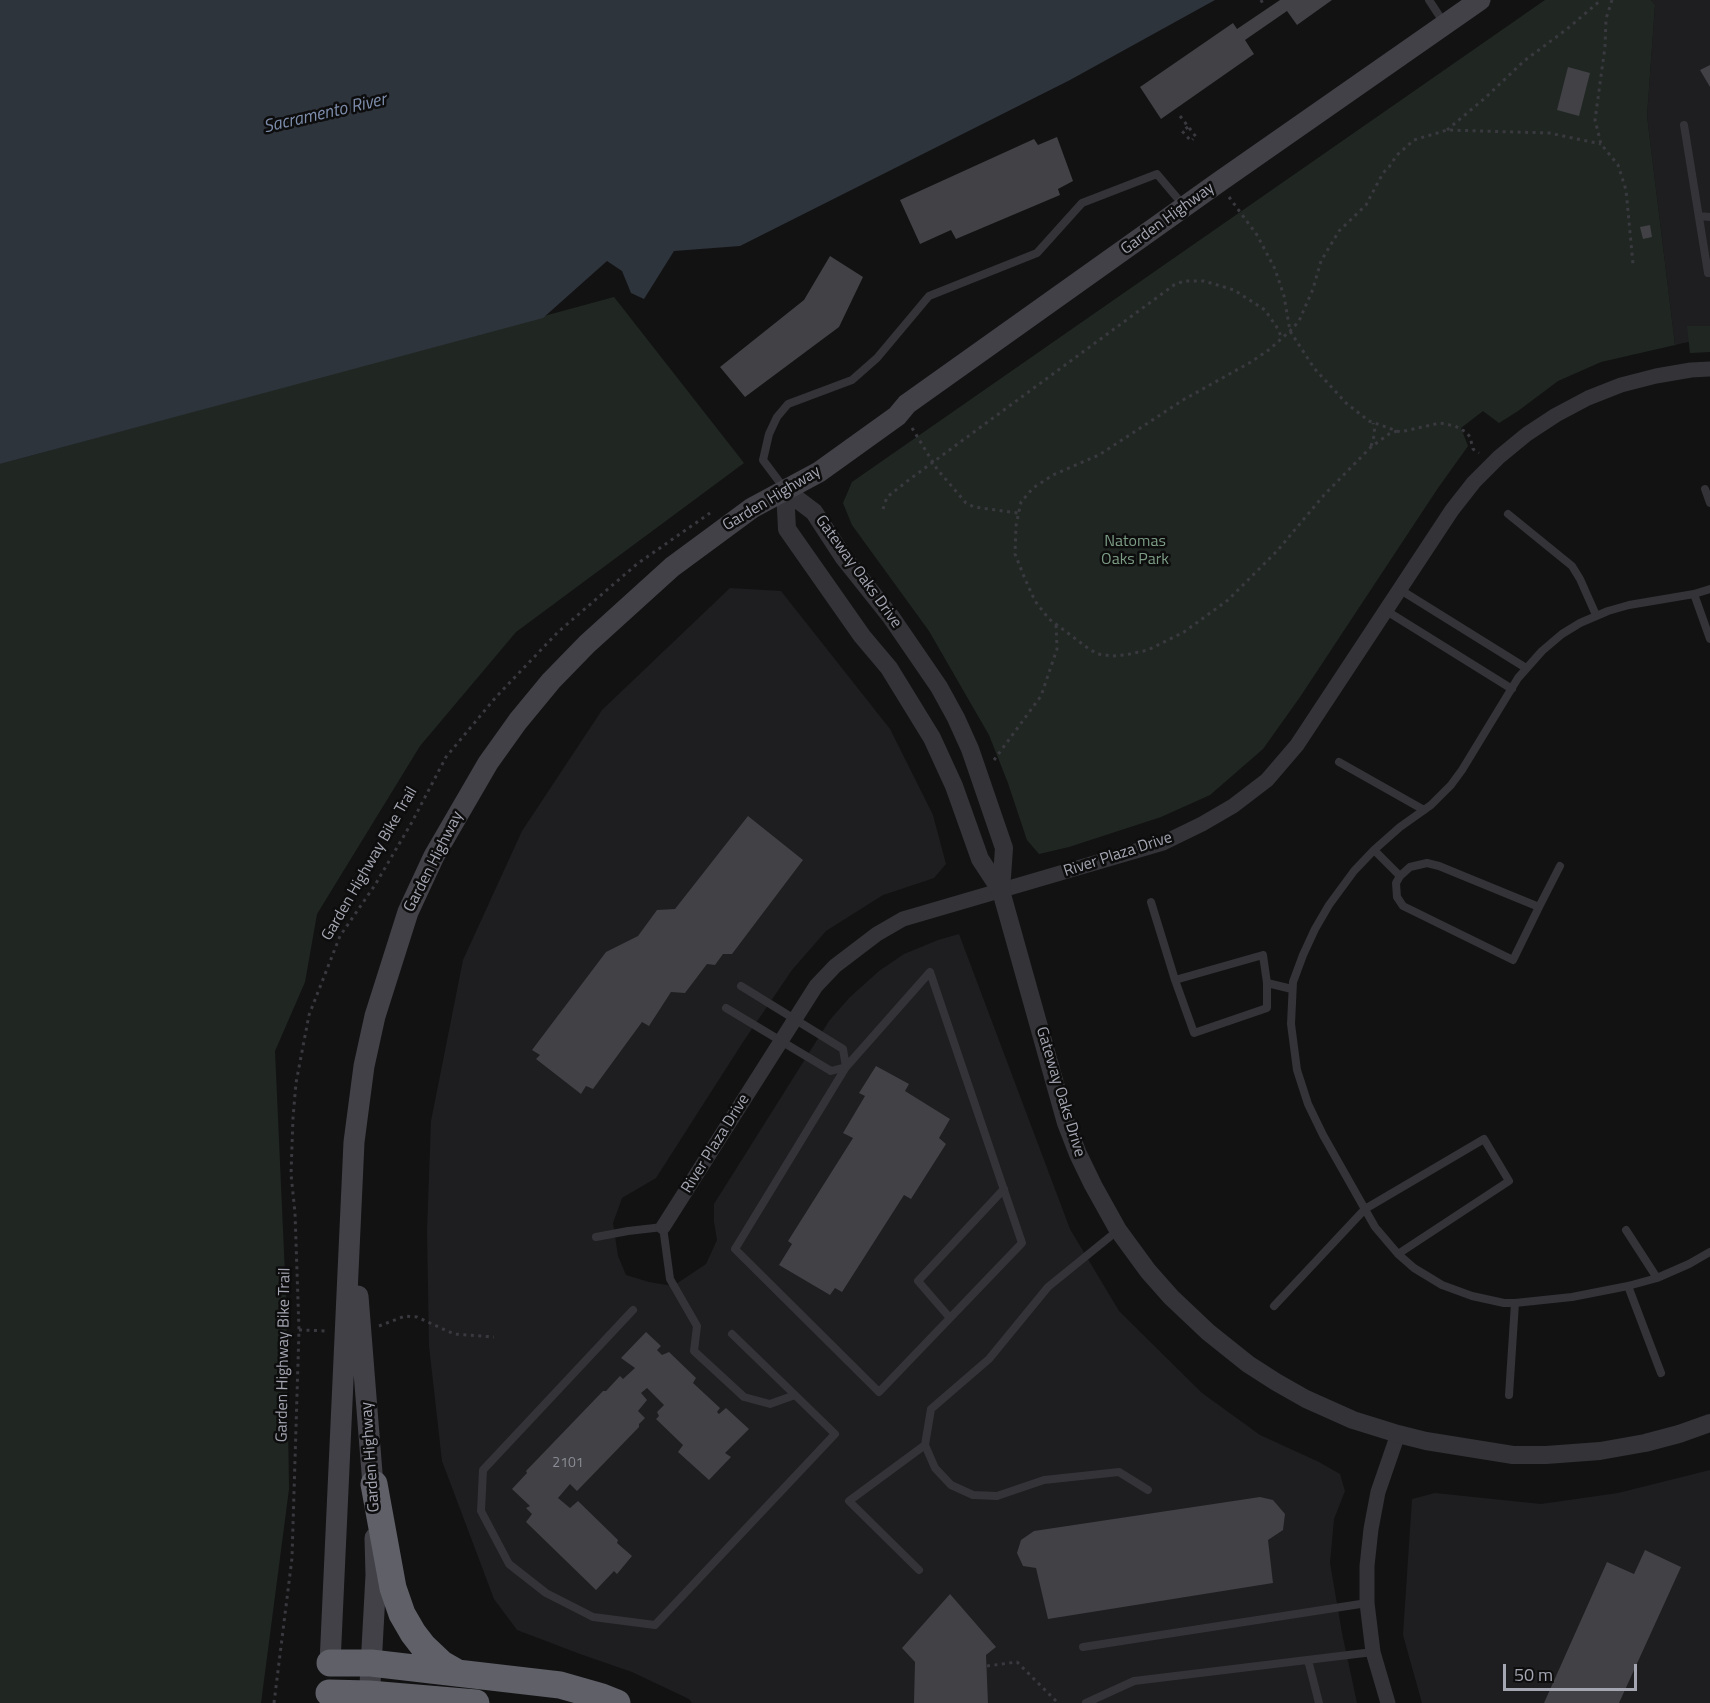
<!DOCTYPE html>
<style>
body{margin:0}
#map{position:relative;width:1710px;height:1703px;overflow:hidden;background:#121213;font-family:"Titillium Web",sans-serif}
canvas{display:block}
.scale{position:absolute;left:1503px;top:1664px;width:134px;height:27px;box-sizing:border-box;border:3px solid #a4a6b2;border-top:0;padding-left:8px;font-size:18px;line-height:21px;white-space:nowrap;color:#a4a6b2;-webkit-text-stroke:4px #0d0d0e;paint-order:stroke}
</style>
<div id="map">
<canvas width="1710" height="1703"></canvas>
<div class="scale">50 m</div>
</div>
<script>
const g = document.querySelector('canvas').getContext('2d');
g.lineJoin = 'round';
function paint(path, color) {
  g.fillStyle = color;
  g.fill(path, 'evenodd');
}
function poly(rows) {
  const path = new Path2D();
  for (const r of rows) {
    path.moveTo(r[0], r[1]);
    for (let i = 2; i < r.length; i += 2) path.lineTo(r[i], r[i + 1]);
  }
  return path;
}
function strokePath(path, color, width, dash) {
  g.strokeStyle = color;
  g.lineWidth = width;
  g.lineCap = dash ? 'butt' : 'round';
  g.setLineDash(dash || []);
  g.stroke(path);
}
function write(font, color, halo, rows, align = 'center') {
  g.font = font + ' "Titillium Web",sans-serif';
  g.lineWidth = 5;
  g.setLineDash([]);
  g.textBaseline = 'middle';
  g.strokeStyle = halo;
  g.fillStyle = color;
  for (const [text, x, y, turn = 0] of rows) {
    g.save();
    g.translate(x, y);
    g.rotate((+turn || 0) * Math.PI / 180);
    g.textAlign = isNaN(turn) ? turn : align;
    if (halo) g.strokeText(text, 0, 0);
    g.fillText(text, 0, 0);
    g.restore();
  }
}
const built = poly([
 [1651,0,1710,0,1710,337,1675,345,1647,116,1655,5],
 [730,588,781,591,890,729,933,815,946,864,934,878,883,895,826,931,792,970,743,1042,656,1178,622,1198,613,1223,618,1256,626,1275,649,1282,673,1286,706,1264,717,1240,714,1222,714,1204,829,1021,849,998,879,971,904,954,938,940,959,934,1070,1229,1119,1311,1202,1393,1260,1435,1319,1462,1340,1474,1345,1491,1334,1519,1330,1563,1342,1633,1357,1703,692,1703,689,1699,632,1672,580,1654,517,1630,494,1599,442,1461,429,1346,427,1231,431,1121,463,960,522,831,602,710],
 [1710,1470,1710,1703,1422,1703,1403,1635,1412,1499,1435,1493,1541,1504,1618,1493]
]);
const green = poly([
 [1545,0,1651,0,1655,5,1647,116,1675,345,1601,362,1558,381,1518,411,1499,423,1483,411,1461,428,1468,446,1438,488,1300,697,1263,749,1210,795,1161,817,1069,847,1039,854,1027,840,1008,783,989,735,929,631,852,525,843,503,852,482],
 [614,297,744,463,516,632,420,746,317,914,305,982,275,1051,286,1298,289,1489,261,1703,0,1703,0,464],
 [1687,326,1710,326,1710,352,1690,353]
]);
const water = poly([
 [0,0,1215,0,1070,80,740,246,674,251,644,299,631,293,622,271,607,261,543,318,0,464]
]);
const building = poly([
 [1280,0,1332,0,1297,25,1287,11,1245,40,1254,54,1161,119,1140,87,1233,23,1237,29],
 [1710,65,1710,87,1700,70],
 [1568,67,1590,73,1579,116,1557,110],
 [1057,137,1073,181,1058,189,1060,195,956,239,951,230,920,244,900,200,1034,139,1038,145],
 [1650,225,1652,237,1643,239,1640,227],
 [830,256,863,277,839,327,745,397,720,367,804,300],
 [748,816,803,860,732,954,723,954,715,965,707,964,685,993,671,992,649,1026,642,1022,593,1089,586,1086,581,1094,536,1059,540,1055,532,1050,606,952,638,936,657,910,675,909],
 [876,1066,909,1084,905,1091,950,1119,939,1138,946,1144,911,1199,904,1195,842,1292,835,1288,830,1295,779,1265,792,1244,788,1241,853,1138,843,1133,865,1096,859,1093],
 [646,1332,661,1346,657,1350,662,1355,669,1352,696,1378,693,1383,720,1408,717,1412,719,1414,726,1408,749,1429,725,1453,731,1457,709,1480,678,1452,683,1445,656,1419,659,1416,657,1412,664,1405,647,1388,641,1393,647,1400,638,1411,645,1418,639,1424,639,1427,577,1491,570,1484,558,1498,570,1508,578,1501,618,1540,617,1543,632,1556,617,1574,614,1571,596,1590,526,1522,532,1514,526,1508,530,1506,512,1489,527,1473,526,1471,603,1391,606,1391,620,1376,623,1379,635,1368,621,1358],
 [1260,1497,1273,1500,1285,1514,1283,1530,1268,1540,1273,1583,1048,1619,1036,1568,1023,1566,1017,1553,1021,1540,1034,1531],
 [1645,1550,1681,1567,1619,1703,1544,1703,1607,1562,1634,1574],
 [950,1594,996,1647,986,1655,988,1703,914,1703,915,1662,902,1648]
]);
const path = poly([
 [1261,0,1263,4],
 [1612,0,1606,19,1605,47,1595,120,1601,144,1618,165,1626,190,1633,264],
 [1180,116,1197,138],
 [1188,127,1182,131,1191,141,1193,139],
 [1447,130,1485,98,1524,61,1567,29,1601,0],
 [1229,197,1257,235,1275,269,1284,296,1290,331,1314,368,1346,403,1369,421,1400,432,1440,423,1455,426,1466,432,1470,437,1473,449,1479,453],
 [912,428,937,469,966,503,974,507,1018,513],
 [1397,431,1389,434,1371,447,1324,495,1277,551,1228,600,1184,632,1148,650,1125,655,1112,656,1098,654,1089,649,1049,619,1035,601,1025,579,1015,554,1016,526,1021,502,1033,488,1053,475,1099,455,1183,400,1251,362,1270,349,1290,331,1299,321,1313,289,1321,261,1339,231,1366,205,1383,173,1389,167,1397,155,1414,140,1447,130,1549,133,1601,144],
 [1371,446,1375,433,1373,423],
 [883,509,887,497,910,479,1174,285,1184,281,1204,281,1234,290,1265,310,1278,329,1282,339],
 [994,760,1041,696,1057,649,1056,624],
 [379,1326,405,1316,417,1317,454,1334,494,1337],
 [299,1330,328,1331],
 [987,1666,1017,1662,1058,1703],
 [274,1703,292,1558,299,1330,295,1213,291,1174,293,1118,296,1083,309,1015,340,936,375,885,412,822,446,757,496,697,558,632,637,564,710,513]
]);
const service = poly([
 [1429,0,1444,23],
 [1684,125,1708,273,1710,273],
 [1699,216,1710,217],
 [784,488,763,460,769,434,777,417,788,404,852,380,877,358,929,296,1037,253,1082,203,1157,174,1184,206],
 [1705,489,1710,503],
 [1508,514,1572,566,1580,579,1596,615],
 [1399,589,1526,668],
 [1710,589,1694,594,1629,605,1608,611,1580,623,1562,634,1542,651,1518,678,1462,770,1451,785,1431,805,1400,827,1374,850,1354,871,1329,905,1315,929,1303,955,1293,982,1291,1024,1297,1070,1308,1104,1323,1135,1375,1227,1398,1254,1414,1268,1442,1285,1472,1296,1504,1303,1515,1303,1572,1297,1628,1286,1657,1278,1689,1264,1710,1252],
 [1694,594,1710,639],
 [1385,610,1512,689],
 [1339,762,1424,810],
 [1374,850,1400,876],
 [1427,863,1439,866,1539,907,1513,960,1403,906,1397,897,1396,883,1400,876,1410,867,1427,863],
 [1151,902,1175,980,1194,1033,1267,1008,1267,983,1263,955,1175,980],
 [1539,907,1560,866],
 [930,972,1022,1243,879,1392,735,1249,846,1067,930,972],
 [1267,983,1292,989],
 [726,1008,831,1071,846,1067,843,1049,741,986],
 [1626,1230,1657,1278],
 [596,1237,628,1231,663,1227,670,1279,697,1326,694,1351,744,1397,770,1404,795,1395,835,1434,655,1625,593,1617,546,1593,509,1564,481,1511,483,1470,633,1310],
 [1628,1286,1661,1373],
 [1274,1306,1365,1209,1484,1139,1509,1181,1398,1254],
 [950,1318,918,1281,1004,1189],
 [732,1334,795,1395],
 [1509,1395,1515,1303],
 [925,1445,931,1409,989,1359,1048,1287,1117,1231],
 [919,1570,849,1501,925,1445,935,1468,951,1485,973,1495,997,1496,1044,1480,1119,1472,1148,1490],
 [1083,1647,1367,1603],
 [1308,1660,1319,1703],
 [1086,1703,1134,1681,1373,1652]
]);
const minor = poly([
 [663,1227,816,986,835,966,877,934,903,919,1163,843,1202,824,1233,806,1267,780,1297,745,1452,510,1474,482,1499,457,1527,434,1556,415,1588,398,1621,385,1656,376,1691,370,1710,369],
 [1388,1703,1373,1652,1367,1603,1367,1566,1371,1529,1378,1492,1398,1434]
]);
const tertiary = poly([
 [785,490,787,529,862,636,889,668,932,738,954,786,980,859,1001,891,1066,1123,1078,1154,1093,1185,1118,1230,1148,1271,1171,1297,1208,1332,1248,1364,1276,1382,1306,1399,1353,1420,1398,1434,1426,1441,1513,1455,1546,1455,1600,1451,1645,1443,1679,1434,1710,1423],
 [785,490,814,512,844,558,891,617,939,687,956,718,970,749,1004,848,1001,891]
]);
const secondary = poly([
 [358,1296,374,1498],
 [330,1663,354,1142,364,1066,375,1016,408,912,434,856,488,763,518,721,551,681,587,644,672,567,752,508,819,472,897,416,907,404,1219,182,1480,0],
 [369,1703,376,1575,375,1538]
]);
const motorway = poly([
 [374,1484,393,1588,402,1614,413,1633,423,1646,442,1664,456,1672],
 [330,1663,371,1663,560,1685,602,1697,617,1703],
 [329,1693,369,1694,476,1703]
]);
const numberNames = [
 ["2101",568,1464]
];
const streetNames = [
 ["Garden Highway",1168,219,-36],
 ["Garden Highway",772,499,-31],
 ["Gateway Oaks Drive",858,572,54],
 ["River Plaza Drive",1118,855,-18],
 ["Garden Highway",434,862,-63],
 ["Garden Highway Bike Trail",370,864,-60],
 ["Gateway Oaks Drive",1060,1092,73],
 ["River Plaza Drive",716,1144,-58],
 ["Garden Highway Bike Trail",284,1355,-89],
 ["Garden Highway",371,1457,-94]
];
const parkNames = [
 ["Natomas",1135,542],
 ["Oaks Park",1135,560]
];
const waterNames = [
 ["Sacramento River",325,114,-13]
];
paint(built, '#1e1e20');
paint(green, '#202722');
paint(water, '#2e343c');
paint(building, '#414146');
strokePath(path, '#39393f', 3, [3, 4.5]);
strokePath(service, '#333338', 8);
strokePath(minor, '#333338', 15);
strokePath(tertiary, '#333338', 18);
strokePath(secondary, '#414147', 21);
strokePath(motorway, '#5f6068', 27);
write('14px', '#8b8d97', null, numberNames);
write('16px', '#a4a6b2', '#0d0d0e', streetNames);
write('16px', '#7c9c84', '#0d0d0e', parkNames);
write('italic 18px', '#7d8dab', '#0d0d0e', waterNames);
</script>
